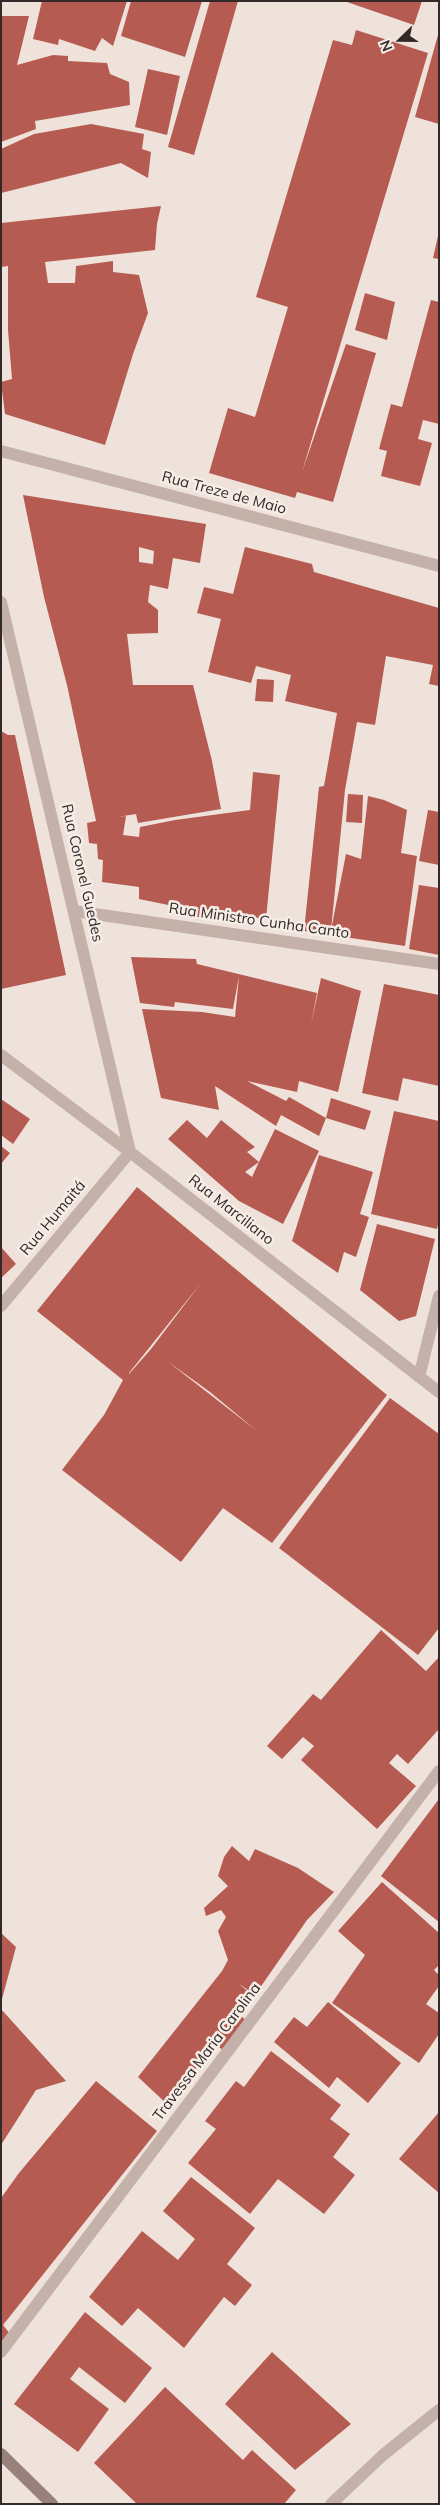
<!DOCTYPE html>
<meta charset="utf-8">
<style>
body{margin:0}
#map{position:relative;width:440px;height:2505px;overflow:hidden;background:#eee2db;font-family:Mulish,sans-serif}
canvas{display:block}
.frame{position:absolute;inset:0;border:2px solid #322928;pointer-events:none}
.north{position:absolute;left:375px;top:15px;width:50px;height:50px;-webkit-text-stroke:4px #f6ede7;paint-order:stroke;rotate:248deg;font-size:14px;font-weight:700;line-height:20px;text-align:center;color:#322928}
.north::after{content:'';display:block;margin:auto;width:18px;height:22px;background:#322928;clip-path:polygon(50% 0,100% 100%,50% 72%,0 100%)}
</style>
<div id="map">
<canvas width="440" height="2505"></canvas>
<div class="frame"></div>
<div class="north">N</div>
</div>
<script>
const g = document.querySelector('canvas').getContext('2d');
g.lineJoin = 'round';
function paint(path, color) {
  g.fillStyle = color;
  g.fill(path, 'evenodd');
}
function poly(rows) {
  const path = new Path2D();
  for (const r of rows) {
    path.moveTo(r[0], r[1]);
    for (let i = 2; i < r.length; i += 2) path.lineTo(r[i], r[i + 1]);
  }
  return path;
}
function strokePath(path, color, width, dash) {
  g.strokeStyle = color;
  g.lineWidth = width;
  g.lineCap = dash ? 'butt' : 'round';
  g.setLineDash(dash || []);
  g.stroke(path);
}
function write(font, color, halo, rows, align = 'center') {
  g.font = font + ' Mulish,sans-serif';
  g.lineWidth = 5;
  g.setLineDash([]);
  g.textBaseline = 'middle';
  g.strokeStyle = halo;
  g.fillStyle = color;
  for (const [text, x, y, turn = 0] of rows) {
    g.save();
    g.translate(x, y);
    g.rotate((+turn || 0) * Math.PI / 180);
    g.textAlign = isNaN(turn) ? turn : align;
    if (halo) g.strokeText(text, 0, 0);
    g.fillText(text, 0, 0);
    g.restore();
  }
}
const building = poly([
 [42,1,127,1,113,46,102,38,95,51,59,39,58,45,33,39],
 [131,1,202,1,185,57,121,36],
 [210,1,238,1,194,155,168,147],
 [344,1,422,1,414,25],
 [1,16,29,16,17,65,53,55,68,56,68,61,107,63,110,74,129,82,130,105,35,121,36,129,1,142],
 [356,30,428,53,302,472,346,344,376,353,333,502,297,492,295,498,209,473,228,408,255,417,288,307,256,297,333,40,352,45],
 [438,35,439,35,439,124,415,117],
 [148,69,180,76,167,135,135,127],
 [91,124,144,134,142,149,151,152,148,178,121,163,1,193,1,149,34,134],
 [161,206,157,224,155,250,45,262,48,283,75,283,76,266,113,261,113,272,139,275,148,313,133,354,105,445,5,414,1,382,12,379,8,330,8,266,1,267,1,223],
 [438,236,439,236,439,259,433,258],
 [365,293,395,302,387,340,355,330],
 [431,300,439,302,439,424,423,420,418,439,432,443,420,486,381,476,387,451,379,449,391,404,402,407],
 [23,495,206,524,200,563,173,558,168,589,150,585,148,602,158,610,158,633,127,634,133,685,193,685,212,761,221,809,138,823,136,814,117,817,126,816,123,835,139,837,140,827,175,820,250,810,253,772,280,775,266,919,239,916,231,923,187,915,188,909,139,899,139,887,102,882,103,860,98,859,97,844,89,843,87,823,96,821,67,685,44,597],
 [139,547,154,551,153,564,139,562],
 [245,547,312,564,314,572,439,608,439,686,429,684,433,665,386,656,375,725,357,722,345,790,331,930,346,854,361,859,368,796,384,800,407,810,401,853,417,856,405,946,304,931,319,787,324,786,337,713,285,701,291,675,256,666,251,683,208,672,221,619,197,613,204,587,233,594],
 [257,679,274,680,273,702,255,701],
 [1,731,8,735,15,735,66,975,1,989],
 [348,794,363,795,362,823,346,822],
 [428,810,439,812,439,865,419,861],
 [419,885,439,888,439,955,409,949],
 [131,957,196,959,197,964,317,993,311,1025,321,978,361,991,338,1092,299,1081,297,1092,247,1081,286,1101,289,1097,326,1118,319,1136,281,1115,276,1126,215,1086,219,1110,161,1098,142,1009,202,1012,235,1017,239,976,233,1009,175,1002,174,1007,140,1003],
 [384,984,439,995,439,1086,403,1078,398,1101,362,1093],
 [331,1098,371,1111,365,1130,326,1118],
 [1,1099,30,1119,13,1144,1,1135],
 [394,1111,439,1121,439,1220,437,1229,371,1214],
 [187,1120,207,1138,221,1120,255,1147,247,1152,259,1162,245,1172,252,1177,259,1162,275,1129,319,1151,283,1224,239,1201,168,1139],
 [1,1146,10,1153,1,1164],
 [319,1155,373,1172,360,1214,369,1217,356,1257,344,1252,338,1273,292,1241],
 [137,1187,387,1395,272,1543,223,1508,181,1562,62,1470,104,1415,123,1380,37,1311],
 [201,1283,151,1349,129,1374,129,1373],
 [167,1361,210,1392,257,1431],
 [377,1224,435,1239,416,1316,399,1321,360,1290],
 [1,1247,16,1264,1,1278],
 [390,1398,439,1434,439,1628,418,1655,279,1548],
 [381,1630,426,1671,439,1657,439,1729,408,1764,397,1754,389,1763,416,1786,377,1829,301,1760,314,1746,303,1737,282,1759,267,1746,313,1694,321,1700],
 [439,1799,439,1922,381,1876],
 [232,1846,249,1861,255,1849,298,1868,334,1892,307,1920,255,1995,238,1983,251,1994,237,2013,246,2020,223,2050,215,2044,168,2105,138,2077,222,1971,228,1960,218,1931,226,1917,221,1910,206,1916,204,1908,228,1886,218,1876,224,1857],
 [382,1882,439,1933,439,1965,434,1970,439,1975,439,1986,426,2004,439,2013,439,2034,419,2063,332,2003,365,1955,338,1931],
 [1,1933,16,1947,2,1999,1,1999],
 [328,2002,401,2063,368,2103,337,2077,329,2088,274,2042,294,2017,307,2027],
 [1,2009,66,2081,36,2090,1,2145],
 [271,2051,341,2105,330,2119,350,2134,333,2157,355,2175,324,2214,278,2179,250,2214,188,2163,216,2129,205,2121,236,2081,244,2087],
 [96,2081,157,2131,3,2325,10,2334,1,2343,1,2198,19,2173],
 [439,2112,439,2193,399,2159],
 [191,2177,255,2228,227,2264,252,2285,235,2306,224,2297,184,2348,138,2308,122,2326,89,2297,142,2231,178,2260,195,2239,163,2211],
 [85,2312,152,2368,125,2403,79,2367,70,2379,109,2409,78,2452,14,2404],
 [272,2352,351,2424,295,2470,225,2404],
 [165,2387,243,2460,252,2450,296,2490,284,2504,137,2504,94,2463]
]);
const minor = poly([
 [74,911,439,964],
 [1,2352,439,1771]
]);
const tertiary = poly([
 [1,451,439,566],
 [1,602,130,1152,1,1306],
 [1,1055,130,1152,439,1392],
 [419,1377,439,1296],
 [331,2504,383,2455,439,2410]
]);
const secondary = poly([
 [1,2454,52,2504]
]);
const streetNames = [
 ["Rua Treze de Maio",224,493,15],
 ["Rua Coronel Guedes",82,873,77],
 ["Rua Ministro Cunha Canto",259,921,8],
 ["Rua Marciliano",231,1210,38],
 ["Rua Humaitá",53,1218,-50],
 ["Travessa Maria Carolina",207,2052,-53]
];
paint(building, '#b65b51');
strokePath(minor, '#c4b1a9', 12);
strokePath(tertiary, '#c4b1a9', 12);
strokePath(secondary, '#97817a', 12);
write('15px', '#322928', '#f6ede7', streetNames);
</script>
